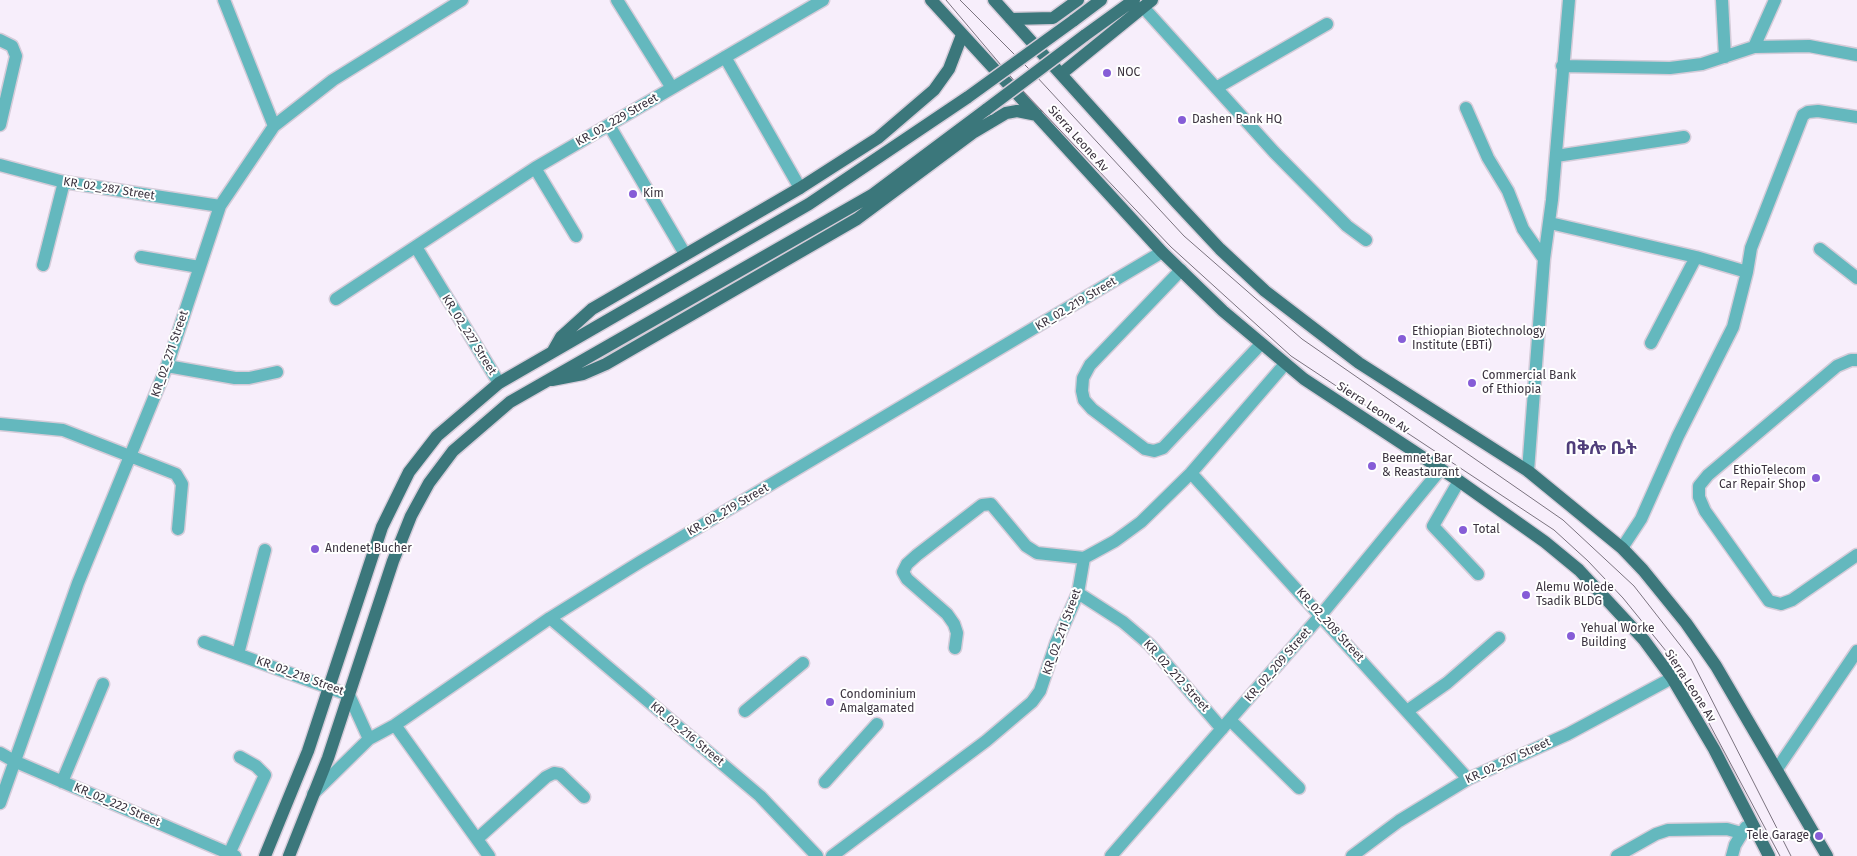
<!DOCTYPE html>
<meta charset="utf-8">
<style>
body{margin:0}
canvas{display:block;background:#f7eefb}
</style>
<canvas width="1857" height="856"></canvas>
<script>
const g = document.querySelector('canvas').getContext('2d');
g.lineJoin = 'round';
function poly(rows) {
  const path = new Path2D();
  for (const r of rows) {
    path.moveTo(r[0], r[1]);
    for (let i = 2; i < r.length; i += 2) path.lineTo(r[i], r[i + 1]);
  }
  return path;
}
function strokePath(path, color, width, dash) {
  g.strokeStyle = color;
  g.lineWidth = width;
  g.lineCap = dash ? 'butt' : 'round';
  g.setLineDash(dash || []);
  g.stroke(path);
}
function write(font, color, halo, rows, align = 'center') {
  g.font = font + ' "Fira Sans","Noto Sans Ethiopic",sans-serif';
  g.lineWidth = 4;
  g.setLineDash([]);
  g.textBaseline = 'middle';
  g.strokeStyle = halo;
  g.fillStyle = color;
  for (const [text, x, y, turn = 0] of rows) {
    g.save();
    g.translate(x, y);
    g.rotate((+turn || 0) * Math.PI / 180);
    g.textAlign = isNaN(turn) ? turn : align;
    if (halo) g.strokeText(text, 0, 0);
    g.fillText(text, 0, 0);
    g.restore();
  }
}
const minor = poly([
 [224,0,274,126],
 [617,0,672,88],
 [1722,0,1725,57],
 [1143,7,1274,152,1347,226,1366,240],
 [0,40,12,46,16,56,0,125],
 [1754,47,1775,0],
 [725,57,800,188],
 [1562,66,1670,68,1702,64,1754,47,1809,46,1857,55],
 [1216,88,1327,24],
 [1466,108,1488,158,1508,191,1523,229,1544,259],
 [609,125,685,254],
 [1556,156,1684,137],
 [0,165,64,182,220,206],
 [535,168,576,236],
 [1550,223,1696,257,1747,272,1751,248,1803,115,1808,112,1818,111,1857,117],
 [416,247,499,383],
 [1820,249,1857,278],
 [141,257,199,267],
 [43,265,64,182],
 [1181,270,1090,365,1083,378,1082,391,1084,400,1092,409,1145,449,1154,451,1163,448,1261,344],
 [336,299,535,168,823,0],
 [1651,343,1696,257],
 [1857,360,1851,360,1837,366,1708,475,1699,486,1699,497,1705,511,1769,601,1781,604,1792,600,1857,555],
 [167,366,235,378,249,378,277,372],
 [0,424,63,430,176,474,182,484,178,529],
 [1528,471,1544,259,1552,200,1569,0],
 [1191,473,1468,779],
 [1459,481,1433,526,1478,574],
 [1622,548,1641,519,1678,436,1733,327,1747,272],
 [1078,593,1123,622,1150,645,1222,729],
 [550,618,760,796,817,856],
 [204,642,349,695,369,739],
 [955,648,957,633,954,624,947,614,907,579,903,572,907,564,917,555,982,505,991,504,1026,546,1037,553,1084,558],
 [238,654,265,550],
 [745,711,803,663],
 [1407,711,1447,683,1499,638],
 [1230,720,1299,788],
 [395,725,489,856],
 [0,753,14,761,235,856],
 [1777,769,1857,651],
 [62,782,103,684],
 [825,782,877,724],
 [313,794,369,739,395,725,550,618,640,562,1162,252],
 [0,803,78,583,167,366,220,206,274,126,333,80,462,0],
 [477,839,546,777,554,773,560,774,584,797],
 [229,854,265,775,256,766,240,757],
 [832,856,986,741,1032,702,1040,691,1056,643,1078,593,1084,558,1115,541,1141,522,1191,473,1285,364],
 [1111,856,1321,615,1441,469],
 [1352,856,1399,821,1468,779,1568,734,1672,678],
 [1617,856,1656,834,1668,830,1727,829,1741,833],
 [1732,856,1735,845,1746,827]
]);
const major = poly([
 [931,0,1162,252,1223,311,1304,379,1459,481,1545,542,1579,570,1644,640,1672,678,1714,749,1769,856],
 [994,0,1177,203,1220,249,1265,291,1359,363,1528,471,1622,548,1643,570,1686,623,1716,666,1827,856],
 [1011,19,1053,18,1078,0],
 [1073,21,1101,0],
 [1084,36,1134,0],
 [1061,74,1152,0],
 [553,351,561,337,592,309,800,188,878,138,934,90,949,69,962,35],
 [552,380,583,374,606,364,857,219,974,132,1006,113,1017,111,1037,115],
 [265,856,308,751,382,527,409,472,437,436,499,383,809,204,968,97],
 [289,856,328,758,393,561,411,516,429,483,453,451,510,402,872,195,987,109]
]);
const tram = poly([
 [946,0,1022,90,1171,247,1291,356,1554,530,1588,561,1623,598,1679,667,1780,856],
 [960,0,1036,76,1184,236,1302,339,1563,520,1634,586,1691,659,1791,856]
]);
const majorBridge = poly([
 [968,97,1073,21],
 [987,109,1084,36]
]);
const markers = [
 [1107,73,5,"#865dd7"],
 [1182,120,5,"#865dd7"],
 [633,194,5,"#865dd7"],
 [1402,339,5,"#865dd7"],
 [1472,383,5,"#865dd7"],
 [1372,466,5,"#865dd7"],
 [1816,478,5,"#865dd7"],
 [1463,530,5,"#865dd7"],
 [315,549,5,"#865dd7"],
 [1526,595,5,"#865dd7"],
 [1571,636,5,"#865dd7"],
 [830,702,5,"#865dd7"],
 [1819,836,5,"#865dd7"]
];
const poiNames = [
 ["NOC",1117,73],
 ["Dashen Bank HQ",1192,120],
 ["Kim",643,194],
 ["Ethiopian Biotechnology",1412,332],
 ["Institute (EBTi)",1412,346],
 ["Commercial Bank",1482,376],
 ["of Ethiopia",1482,390],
 ["Beemnet Bar",1382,459],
 ["& Reastaurant",1382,473],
 ["EthioTelecom",1806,471,"right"],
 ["Car Repair Shop",1806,485,"right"],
 ["Total",1473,530],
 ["Andenet Bucher",325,549],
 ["Alemu Wolede",1536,588],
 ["Tsadik BLDG",1536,602],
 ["Yehual Worke",1581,629],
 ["Building",1581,643],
 ["Condominium",840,695],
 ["Amalgamated",840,709],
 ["Tele Garage",1809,836,"right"]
];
const streetNames = [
 ["KR_02_229 Street",617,120,-30],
 ["Sierra Leone Av",1078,139,48],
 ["KR_02_287 Street",109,189,9],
 ["KR_02_219 Street",1076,304,-31],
 ["KR_02_227 Street",469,335,58],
 ["KR_02_271 Street",170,354,-71],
 ["Sierra Leone Av",1373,408,33],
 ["KR_02_219 Street",728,510,-30],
 ["KR_02_208 Street",1330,625,48],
 ["KR_02_211 Street",1062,632,-70],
 ["KR_02_209 Street",1278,665,-49],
 ["KR_02_218 Street",300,676,20],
 ["KR_02_212 Street",1176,676,48],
 ["Sierra Leone Av",1690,686,57],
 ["KR_02_216 Street",687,734,40],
 ["KR_02_207 Street",1508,761,-25],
 ["KR_02_222 Street",117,805,23]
];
const districtNames = [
 ["በቅሎ ቤት",1601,449]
];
strokePath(minor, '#d5ccd9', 15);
strokePath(major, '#d5ccd9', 15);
strokePath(minor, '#64b8be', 12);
strokePath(major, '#3b777b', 12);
strokePath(tram, '#7b737f', 1);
strokePath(majorBridge, '#d5ccd9', 15, []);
strokePath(majorBridge, '#3b777b', 12);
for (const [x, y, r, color] of markers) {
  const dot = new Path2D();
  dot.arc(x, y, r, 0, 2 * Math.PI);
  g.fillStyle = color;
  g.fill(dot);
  strokePath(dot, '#fff', 2);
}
write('12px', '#3b333f', '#fff', poiNames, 'left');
write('12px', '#3b333f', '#fff', streetNames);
write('bold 18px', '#4f3d7a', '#fff', districtNames);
</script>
